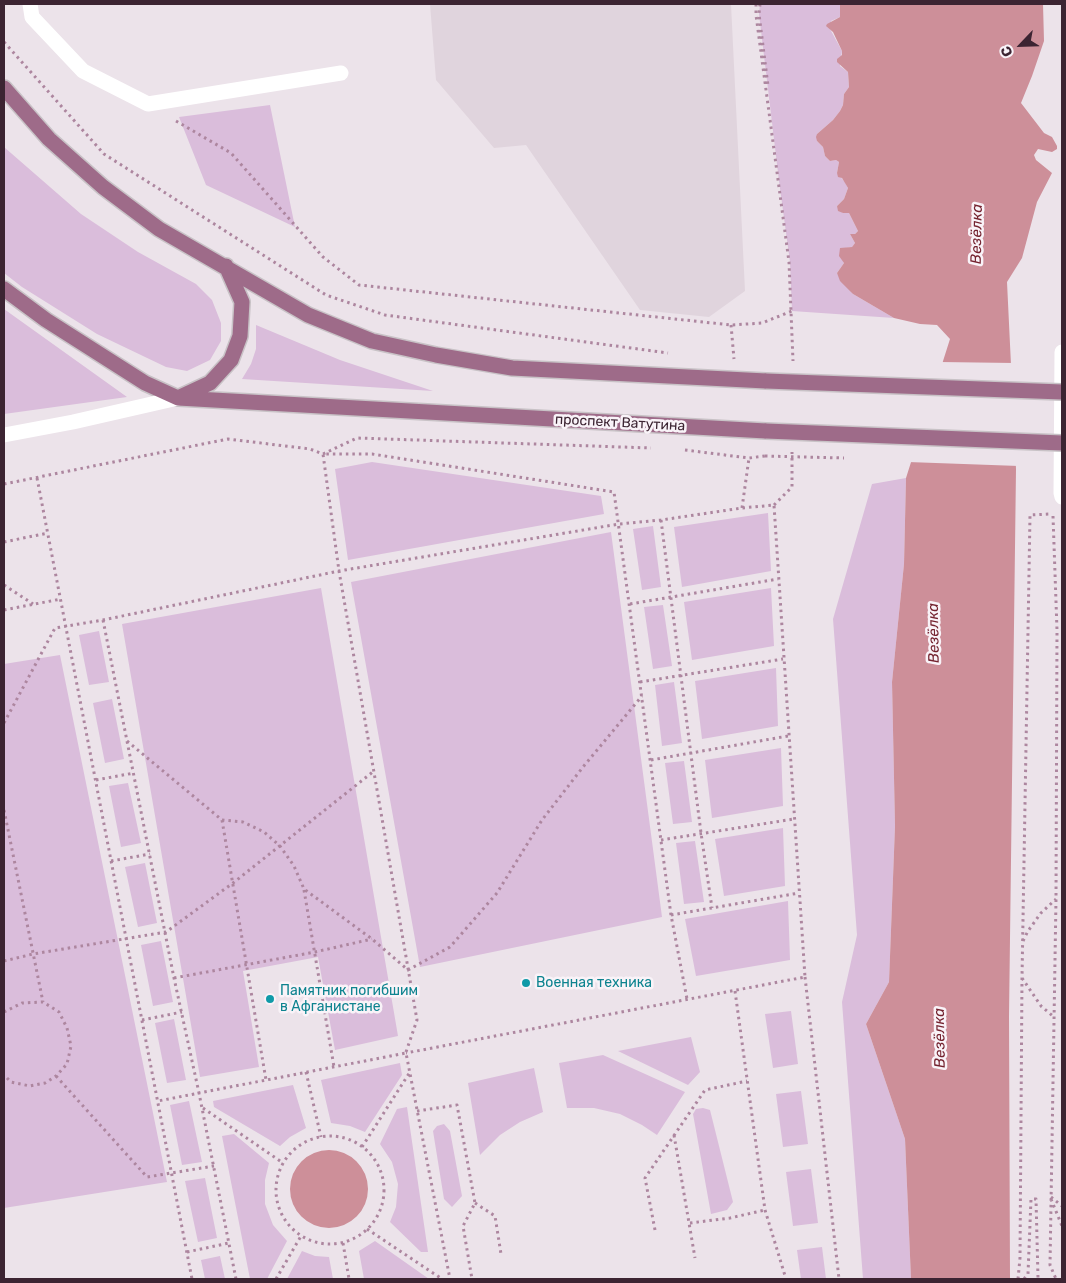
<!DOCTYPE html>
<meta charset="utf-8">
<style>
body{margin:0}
#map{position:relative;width:1066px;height:1283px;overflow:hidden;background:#ece3ea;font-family:Rubik,sans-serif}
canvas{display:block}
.frame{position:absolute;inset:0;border:5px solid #3c2432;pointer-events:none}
.north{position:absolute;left:996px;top:20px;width:50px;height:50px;-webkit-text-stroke:4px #f9f3f8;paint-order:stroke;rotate:246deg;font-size:14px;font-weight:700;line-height:20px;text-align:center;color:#3c2432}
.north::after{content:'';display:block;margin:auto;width:18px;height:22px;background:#3c2432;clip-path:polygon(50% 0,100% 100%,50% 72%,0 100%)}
</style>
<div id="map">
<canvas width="1066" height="1283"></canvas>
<div class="frame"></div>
<div class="north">С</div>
</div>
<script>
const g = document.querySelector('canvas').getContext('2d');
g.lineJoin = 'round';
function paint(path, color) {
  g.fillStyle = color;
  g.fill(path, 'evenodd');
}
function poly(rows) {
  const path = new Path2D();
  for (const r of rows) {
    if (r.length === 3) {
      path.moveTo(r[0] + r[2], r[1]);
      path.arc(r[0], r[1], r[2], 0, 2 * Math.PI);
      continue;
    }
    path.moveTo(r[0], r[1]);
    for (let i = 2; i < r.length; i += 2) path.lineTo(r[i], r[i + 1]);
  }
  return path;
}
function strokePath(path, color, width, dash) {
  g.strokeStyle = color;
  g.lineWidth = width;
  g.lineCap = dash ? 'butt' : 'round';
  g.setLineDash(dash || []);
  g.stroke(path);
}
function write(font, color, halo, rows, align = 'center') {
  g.font = font + ' Rubik,sans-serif';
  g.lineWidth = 5;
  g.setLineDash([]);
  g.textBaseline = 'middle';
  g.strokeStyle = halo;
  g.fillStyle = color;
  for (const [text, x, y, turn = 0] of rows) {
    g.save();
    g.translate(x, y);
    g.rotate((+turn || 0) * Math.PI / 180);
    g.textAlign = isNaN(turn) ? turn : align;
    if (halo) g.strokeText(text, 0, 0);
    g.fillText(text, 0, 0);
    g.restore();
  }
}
const built = poly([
 [430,4,731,4,745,291,709,317,640,310,526,145,494,148,436,80]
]);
const green = poly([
 [760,4,840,4,840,17,831,21,830,29,842,51,840,66,848,72,849,87,844,94,843,105,840,111,833,120,817,134,817,141,823,147,825,156,830,161,836,160,839,162,837,173,845,182,848,188,844,199,837,206,843,213,849,213,858,231,855,234,850,234,855,243,852,247,846,248,842,258,844,263,837,273,853,294,894,318,792,311,790,262,779,181,759,14],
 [270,105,295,227,206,185,179,117],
 [4,147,81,214,138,252,196,284,212,300,221,323,221,341,210,360,187,371,166,367,97,334,22,287,4,273],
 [4,309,127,397,4,414],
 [256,325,340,360,433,391,242,379,251,364,256,349],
 [372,462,601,496,604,514,348,560,335,469],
 [906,478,904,564,892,682,895,826,889,982,866,1024,905,1139,911,1279,863,1279,842,1002,857,935,833,619,872,484],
 [768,513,771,571,682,587,674,527],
 [653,526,661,587,642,590,633,529],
 [611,532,662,917,420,967,351,582],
 [321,588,398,1036,335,1050,318,957,243,971,259,1067,200,1077,122,624],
 [771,588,774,646,692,660,684,602],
 [663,605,672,666,653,669,644,607],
 [99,631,109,682,89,685,79,635],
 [60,655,167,1182,4,1208,4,664],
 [776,668,778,726,702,739,695,681],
 [674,682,682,743,662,746,655,685],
 [112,699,124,759,105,763,93,703],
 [781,748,783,806,712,818,705,760],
 [684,761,692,822,673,824,665,763],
 [128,783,141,843,121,847,109,786],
 [783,828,785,886,724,896,715,839],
 [695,841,704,902,684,904,676,843],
 [145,863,157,923,138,927,125,867],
 [788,901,790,960,696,976,685,919],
 [161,941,173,1002,153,1006,141,945],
 [791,1011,798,1064,773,1068,765,1014],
 [174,1019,186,1080,167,1083,155,1023],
 [691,1037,700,1072,688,1085,618,1051],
 [603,1055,685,1092,657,1135,642,1125,620,1114,594,1108,567,1108,559,1063],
 [400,1063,402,1075,365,1132,350,1126,331,1123,321,1080],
 [534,1068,543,1112,520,1122,500,1135,480,1155,468,1083],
 [293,1085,306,1128,290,1137,280,1146,214,1107,213,1101],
 [801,1091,808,1144,783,1147,776,1094],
 [189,1101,202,1162,182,1165,170,1105],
 [407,1107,428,1252,421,1252,390,1222,396,1207,398,1184,392,1162,380,1144,397,1109],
 [703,1108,710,1110,733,1202,727,1210,711,1214,693,1114,696,1109],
 [444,1124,450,1131,462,1196,452,1207,444,1199,433,1131,437,1126],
 [234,1134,269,1163,265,1180,265,1204,273,1225,287,1241,267,1279,250,1279,222,1136],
 [811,1169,818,1223,793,1226,786,1172],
 [205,1178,217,1238,198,1242,185,1181],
 [375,1241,429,1279,364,1279,359,1251],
 [822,1247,826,1279,801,1279,797,1250],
 [302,1251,315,1256,329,1257,333,1279,287,1279],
 [220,1256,225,1279,205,1279,201,1260]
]);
const water = poly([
 [840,4,1043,4,1044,41,1032,76,1021,103,1044,133,1052,137,1057,146,1057,149,1052,152,1038,149,1034,155,1036,160,1052,173,1037,202,1022,258,1007,282,1016,469,1009,1016,1010,1279,911,1279,905,1139,866,1024,889,982,895,826,892,682,904,564,906,478,950,339,937,325,920,324,894,318,853,294,840,281,837,273,844,263,839,256,840,248,852,247,855,243,850,234,855,234,858,231,849,213,843,213,838,211,837,206,844,199,848,188,842,178,838,177,837,173,839,162,836,160,830,161,825,156,823,147,817,141,816,137,817,134,833,120,840,111,843,105,844,94,849,87,848,72,837,62,837,59,842,55,842,51,833,32,826,26,827,24,840,17],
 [329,1189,39]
]);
const pier = poly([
 [940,362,1014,363,1019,466,908,462]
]);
const path = poly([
 [756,4,756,15,789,262,793,361],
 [760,4,759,14,768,86],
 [4,42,104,154,326,295,385,315,668,353],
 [176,121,231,153,323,257,359,285,731,325,762,323,792,311],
 [731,325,734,359],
 [685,450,749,458,765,456],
 [37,478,192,1279],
 [4,484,228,439,310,449,323,454,357,438,651,448],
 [774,505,792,487,792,452],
 [742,508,749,458],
 [1053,516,1057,630,1056,899,1050,1265,1056,1279],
 [661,520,701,833,712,908],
 [4,542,48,533],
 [4,585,33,604],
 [630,604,778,579],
 [4,610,61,599],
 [103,620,174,978,199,1093,158,1101],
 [640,682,783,659],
 [4,723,55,628,103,620,339,571,619,524,661,520,742,508,774,505,805,977,406,1053],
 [127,741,222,820,243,822,264,832,280,846,294,866,304,889,372,939,408,970,450,947,497,893,542,820,583,767,642,696],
 [651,760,788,736],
 [96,780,134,773],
 [4,810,43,1002],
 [222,820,266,1080],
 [661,840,794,819],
 [111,861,150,854],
 [304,890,334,1067],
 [671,915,799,893],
 [1023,941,1028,931,1041,913,1056,899],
 [4,961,33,954,166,932,233,883,374,771],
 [805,977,839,1279],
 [174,978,315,952,372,939],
 [1022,978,1041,1006,1054,1017],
 [735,991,765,1210,786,1279],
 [4,1012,22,1003,43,1002,59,1012,67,1028,71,1046,67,1064,56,1076,45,1083,30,1086,11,1082,4,1075],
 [142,1020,182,1012],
 [406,1052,417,1020,339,571,323,454,372,454,614,492,671,915,687,999],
 [306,1072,321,1137],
 [56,1076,147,1177,214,1166],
 [203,1108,283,1163],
 [417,1111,457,1105,475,1203,463,1226,472,1279],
 [674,1135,695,1258],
 [330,1190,54],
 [362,1147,410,1072],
 [1051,1197,1062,1206],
 [1051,1199,1062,1226],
 [475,1203,495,1216,501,1254],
 [690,1223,730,1218,765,1210],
 [367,1229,442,1279],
 [655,1230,645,1178,705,1090,747,1081],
 [343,1243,349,1279],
 [187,1252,229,1243],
 [236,1279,199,1093,406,1053,450,1279],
 [276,1279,301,1236],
 [1018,1279,1020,1258,1022,978,1030,515,1050,514],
 [1024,1279,1028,1274,1031,1199,1036,1199,1038,1278,1040,1279]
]);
const minor = poly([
 [30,4,32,17,83,71,148,104,341,73],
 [1062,352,1061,493,1062,497],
 [4,435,73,422,178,398]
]);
const major = poly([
 [4,88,49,139,103,187,159,229,308,315,372,341,436,355,512,368,766,381],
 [4,289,46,320,145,383,178,398,766,431],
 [180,397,210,383,231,360,240,336,242,302,226,266]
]);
const pathBridge = poly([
 [765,456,844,458]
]);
const majorBridge = poly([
 [766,381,1062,392],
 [766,431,1062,443]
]);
const markers = [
 [526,983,5,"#0f9aa8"],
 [270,999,5,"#0f9aa8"]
];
const streetNames = [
 ["проспект Ватутина",620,423,3]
];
const cultureNames = [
 ["Военная техника",536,983],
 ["Памятник погибшим",280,991],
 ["в Афганистане",280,1007]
];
const waterNames = [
 ["Везёлка",977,234,-89],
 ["Везёлка",934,633,-91],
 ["Везёлка",940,1038,-91]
];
paint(built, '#e0d4dd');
paint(green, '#dabddb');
paint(water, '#cd8f99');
paint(pier, '#ece3ea');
strokePath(major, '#c8c2c6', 18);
strokePath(path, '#ad869f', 3, [2.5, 4]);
strokePath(minor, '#fff', 15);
strokePath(major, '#9e6b89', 15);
strokePath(majorBridge, '#c8c2c6', 18, []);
strokePath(pathBridge, '#ad869f', 3, [2.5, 4]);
strokePath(majorBridge, '#9e6b89', 15);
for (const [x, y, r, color] of markers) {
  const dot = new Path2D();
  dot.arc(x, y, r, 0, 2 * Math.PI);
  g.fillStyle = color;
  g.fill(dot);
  strokePath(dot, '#f9f3f8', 2);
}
write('14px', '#3c2432', '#f9f3f8', streetNames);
write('14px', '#0d838f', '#f9f3f8', cultureNames, 'left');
write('italic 15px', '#74222f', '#f9f3f8', waterNames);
</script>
